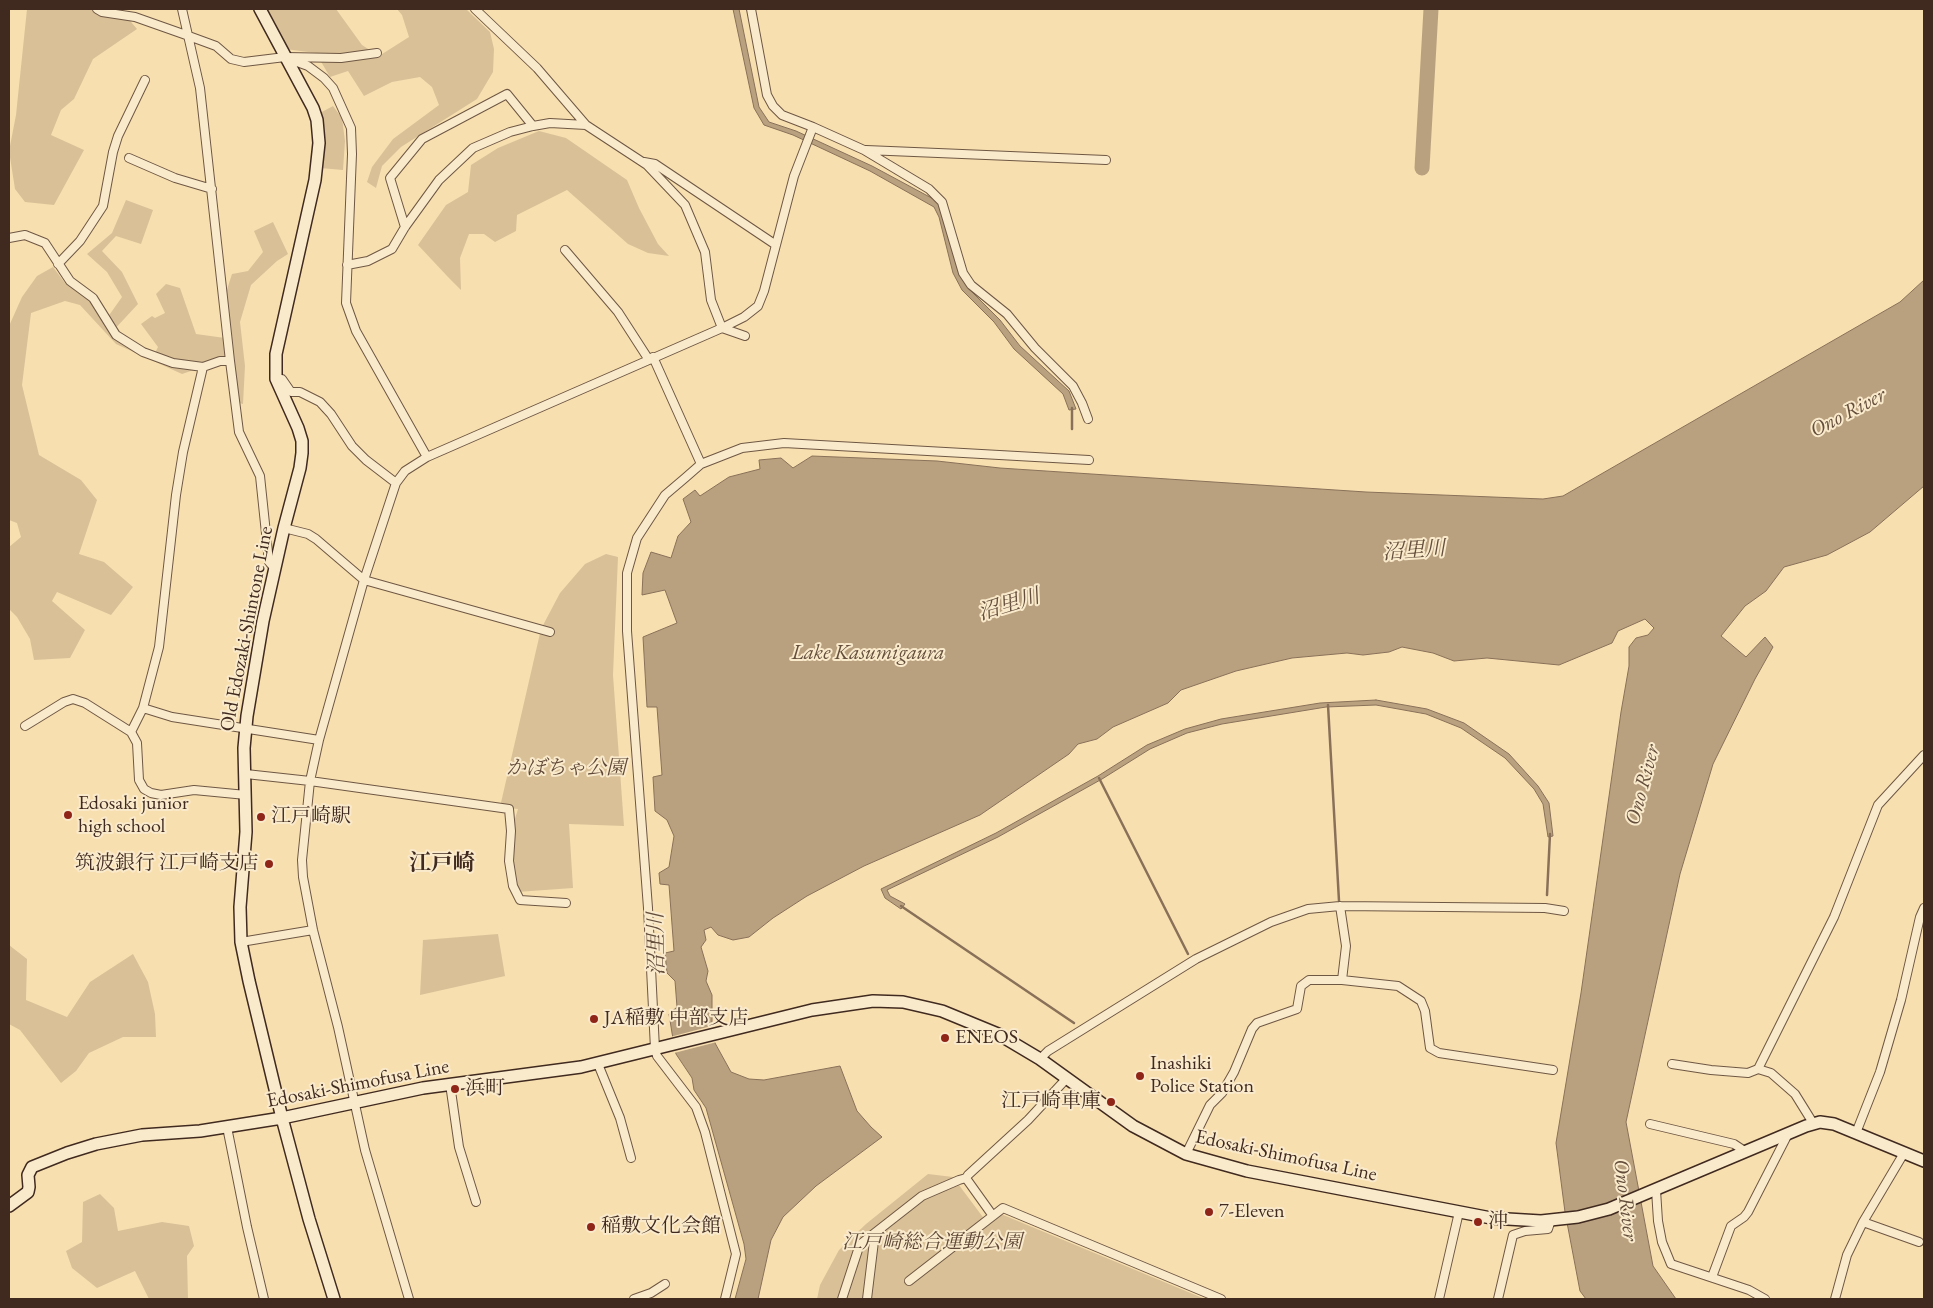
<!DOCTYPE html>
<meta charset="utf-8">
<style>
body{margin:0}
#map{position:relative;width:1933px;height:1308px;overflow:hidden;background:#f8dfb0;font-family:"EB Garamond",serif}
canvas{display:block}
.frame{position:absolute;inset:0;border:10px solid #402a1f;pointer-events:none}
</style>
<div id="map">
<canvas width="1933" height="1308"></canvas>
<div class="frame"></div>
</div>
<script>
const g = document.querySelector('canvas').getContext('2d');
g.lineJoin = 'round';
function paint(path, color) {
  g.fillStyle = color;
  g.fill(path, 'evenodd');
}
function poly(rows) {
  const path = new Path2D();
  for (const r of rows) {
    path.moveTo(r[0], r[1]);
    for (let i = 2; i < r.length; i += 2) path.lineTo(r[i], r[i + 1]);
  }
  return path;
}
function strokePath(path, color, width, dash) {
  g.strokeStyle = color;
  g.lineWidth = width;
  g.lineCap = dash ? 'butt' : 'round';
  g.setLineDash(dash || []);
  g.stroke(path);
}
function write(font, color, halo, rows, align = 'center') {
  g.font = font + ' "EB Garamond","Noto Serif JP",serif';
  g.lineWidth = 4;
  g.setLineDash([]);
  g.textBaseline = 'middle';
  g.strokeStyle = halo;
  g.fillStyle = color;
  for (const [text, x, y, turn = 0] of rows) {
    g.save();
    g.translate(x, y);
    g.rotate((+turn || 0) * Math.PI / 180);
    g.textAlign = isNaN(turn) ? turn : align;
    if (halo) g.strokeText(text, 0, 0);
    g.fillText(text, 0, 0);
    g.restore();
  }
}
const green = poly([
 [27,9,120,9,137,29,93,59,74,99,61,110,51,135,84,150,54,205,25,202,15,189,9,151,16,115],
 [265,9,336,9,362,45,379,56,409,37,402,15,397,9,466,9,490,32,494,49,493,72,477,99,401,147,382,166,376,188,367,182,372,167,393,139,439,105,432,87,420,77,392,82,364,96,348,71,330,77,316,53,285,49],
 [333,106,342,118,345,141,343,170,320,168,320,113],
 [539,131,566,138,627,180,639,208,658,244,669,256,648,253,628,244,567,190,517,215,516,231,495,242,484,234,469,234,460,258,461,290,448,277,418,245,446,205,468,192,471,165,498,148],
 [126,200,153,210,141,244,116,236,102,251,122,272,138,304,112,332,153,357,158,347,141,324,152,316,155,318,165,313,156,294,166,284,180,288,196,334,225,338,223,302,232,274,248,271,263,252,254,231,273,222,288,254,277,261,251,285,240,322,245,366,243,404,232,401,230,361,220,361,182,374,116,344,80,305,65,301,31,313,22,385,39,455,81,480,97,500,79,554,104,562,133,587,111,615,57,592,52,601,85,630,70,658,34,660,30,639,17,617,9,609,9,547,21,537,17,523,9,520,9,326,22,297,37,276,53,267,65,283,94,300,105,321,122,297,107,272,87,254,112,233],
 [606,554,618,557,613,675,624,826,569,824,573,888,517,892,509,838,518,809,500,807,541,629,560,593,585,564],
 [498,934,505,976,420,995,423,940],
 [9,945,27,959,26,1000,67,1017,90,982,133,954,148,982,155,1014,156,1037,123,1037,89,1053,76,1071,61,1083,20,1030,9,1024],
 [928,1174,953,1177,988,1224,1001,1214,1205,1299,817,1299,820,1285,839,1250,866,1224],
 [100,1194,114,1208,118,1231,162,1222,189,1226,194,1246,187,1256,188,1299,149,1299,135,1271,97,1288,72,1268,66,1251,82,1242,83,1202]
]);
const water = poly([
 [733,9,739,9,759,107,769,122,796,131,872,166,939,202,959,271,967,287,1000,320,1020,346,1069,391,1076,409,1069,410,1063,394,1014,349,994,322,962,290,953,273,939,217,934,207,870,171,793,135,764,125,754,108,733,9],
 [1924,280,1924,486,1870,532,1827,555,1784,567,1766,591,1745,606,1721,636,1746,657,1765,637,1773,647,1755,679,1713,764,1680,874,1626,1122,1653,1266,1676,1299,1586,1299,1580,1291,1565,1212,1556,1143,1581,993,1621,712,1629,666,1629,647,1636,638,1648,635,1654,628,1645,619,1618,631,1612,643,1559,665,1487,658,1454,661,1433,653,1402,647,1389,652,1363,655,1347,653,1292,658,1236,671,1181,690,1168,703,1113,727,1097,739,1078,744,1069,754,980,815,864,866,807,896,773,918,749,937,733,940,718,935,711,927,704,930,706,940,701,947,708,971,706,981,712,995,712,1023,715,1043,731,1072,749,1079,764,1080,840,1066,857,1111,871,1127,882,1137,816,1186,783,1217,771,1240,758,1299,735,1299,746,1259,744,1244,706,1108,694,1090,692,1078,676,1054,672,1033,669,1014,677,1007,675,981,667,973,665,953,674,951,669,885,660,884,659,873,669,867,674,836,667,820,655,811,653,777,662,775,657,707,647,707,643,637,677,623,665,590,642,595,643,573,651,552,671,558,678,536,691,522,683,499,695,490,700,496,729,477,760,469,759,460,781,458,793,468,812,456,937,461,1000,468,1366,492,1543,499,1563,496,1900,302,1924,280],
 [1376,700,1427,709,1464,723,1509,754,1538,786,1549,803,1553,836,1548,837,1543,804,1534,789,1505,758,1461,728,1426,714,1376,705,1326,707,1222,724,1187,733,1150,749,1102,779,998,837,887,890,890,896,905,904,901,909,885,898,881,889,996,833,1098,776,1147,745,1185,729,1221,719,1320,703,1376,700]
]);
const pier = poly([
 [715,1025,717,1042,674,1053,670,1037]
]);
const stream = poly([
 [1072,408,1072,429],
 [1328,705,1339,901],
 [1099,778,1188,954],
 [1547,895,1550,834],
 [901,906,1074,1023]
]);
const river = poly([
 [1422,168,1431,9]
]);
const street = poly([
 [97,9,102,12,135,17,186,35,216,46,231,59,244,62,285,57,341,58,377,53],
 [475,9,537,68,586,125],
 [751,9,767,95,773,106,782,115,813,127],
 [286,58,308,66,324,78,333,88,351,128,352,154,346,303,356,331,427,457],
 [866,150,1106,160],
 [129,158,175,178,212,189],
 [644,162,655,164,776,245],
 [405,227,390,178,422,139,507,94,533,126],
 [9,238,25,235,45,243,70,281,93,298,116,335,143,352,173,363,203,367],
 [565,250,618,312,649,360],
 [58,264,80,241,103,206,113,152,118,136,145,80],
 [347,265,368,261,392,249,405,227,439,180,473,148,510,132,533,126,550,123,586,125,647,165,685,205,705,252,711,300,722,328,745,336],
 [653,357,701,464],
 [230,361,239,432,260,476,269,562,275,569],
 [276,379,282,379,291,392,300,392,320,402,331,414,352,446,366,460,396,483],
 [284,528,308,534,316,539,364,580,550,632],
 [143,708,172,717,319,740],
 [25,726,64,702,73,699,85,703,131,732,137,743,139,780,144,789,151,793,161,795,194,790,246,795],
 [131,732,143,708,159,647,176,495,183,452,203,367,220,361,230,361,200,88,182,9],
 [246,774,310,781,509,809,511,831,509,861,513,886,520,900,566,903],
 [1340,906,1346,946,1342,980],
 [241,942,313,930],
 [1040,1059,1048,1051,1196,959,1271,922,1308,909,1340,906,1545,908,1564,911],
 [598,1064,620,1118,631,1158],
 [1672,1064,1711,1070,1748,1073,1758,1069,1771,1073,1795,1094,1813,1123],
 [1758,1069,1834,917,1878,805,1924,755],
 [450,1084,459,1147,476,1202],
 [1650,1124,1734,1144,1746,1152],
 [227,1127,247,1227,264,1299],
 [1856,1133,1880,1072,1901,1000,1920,917,1924,908],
 [1186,1154,1210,1105,1222,1093,1234,1072,1252,1029,1257,1023,1297,1009,1301,986,1309,980,1342,980,1398,986,1421,1001,1425,1011,1430,1048,1439,1053,1553,1070],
 [1656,1190,1658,1221,1662,1242,1671,1264,1749,1290,1765,1299],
 [993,1216,968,1181,966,1178,968,1175,1028,1120,1067,1078],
 [1863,1222,1919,1242],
 [1712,1277,1731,1226,1744,1217,1748,1212,1788,1134],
 [909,1281,1003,1208,1221,1299],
 [409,1299,365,1150,338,1027,313,930,303,877,302,860,310,781,319,740,364,580,396,483,405,471,427,457,722,328,744,317,758,306,764,291,794,176,813,127,864,150,929,189,942,202,963,273,971,285,1007,314,1035,348,1073,386,1082,403,1088,419],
 [634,1299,651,1293,665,1284],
 [725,1299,736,1254,705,1132,696,1107,657,1056,655,1049,648,908,627,631,627,573,637,538,665,495,685,478,701,464,742,448,784,443,1089,460],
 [842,1299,858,1250,862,1243,922,1196,959,1180,966,1178],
 [867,1299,875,1233],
 [1439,1299,1459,1212],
 [1498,1299,1513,1235,1525,1231,1548,1229,1551,1220],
 [1835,1299,1847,1255,1863,1222,1904,1153]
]);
const secondary = poly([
 [260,9,313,108,317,120,319,143,315,180,276,354,276,379,298,428,302,441,302,453,300,468,284,528,263,621,247,716,244,748,246,832,240,907,241,942,249,981,282,1118,309,1219,334,1299],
 [9,1206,28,1192,29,1187,28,1175,32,1167,67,1153,96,1144,142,1135,200,1131,282,1118,423,1088,581,1067,812,1010,873,1001,903,1002,942,1011,998,1034,1040,1059,1133,1126,1186,1154,1247,1171,1491,1218,1541,1221,1578,1217,1609,1209,1806,1126,1820,1122,1834,1124,1924,1161]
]);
const markers = [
 [68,815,5,"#8f2418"],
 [261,817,5,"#8f2418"],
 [269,864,5,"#8f2418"],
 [594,1019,5,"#8f2418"],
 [945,1038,5,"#8f2418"],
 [1140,1076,5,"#8f2418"],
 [455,1089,5,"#8f2418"],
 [1111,1102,5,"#8f2418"],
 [1209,1212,5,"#8f2418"],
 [1478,1222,5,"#8f2418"],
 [591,1227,5,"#8f2418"]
];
const streetNames = [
 ["Old Edozaki-Shintone Line",247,629,-79],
 ["Edosaki-Shimofusa Line",358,1084,-11],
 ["Edosaki-Shimofusa Line",1286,1156,12]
];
const parkNames = [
 ["かぼちゃ公園",566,769],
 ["江戸崎総合運動公園",932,1243]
];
const poiNames = [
 ["Edosaki junior",78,804],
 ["high school",78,827],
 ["江戸崎駅",271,817],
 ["筑波銀行 江戸崎支店",259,864,"right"],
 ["JA稲敷 中部支店",604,1019],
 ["ENEOS",955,1038],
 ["Inashiki",1150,1064],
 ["Police Station",1150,1087],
 ["浜町",465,1089],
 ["江戸崎車庫",1101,1102,"right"],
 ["7-Eleven",1219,1212],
 ["沖",1488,1222],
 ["稲敷文化会館",601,1227]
];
const waterNames = [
 ["Ono River",1848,413,-28],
 ["沼里川",1414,551,-4],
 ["沼里川",1009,605,-17],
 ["Lake Kasumigaura",868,653],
 ["Ono River",1643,785,-75],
 ["沼里川",657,944,-91],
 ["Ono River",1625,1200,83]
];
const quarterNames = [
 ["江戸崎",442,864]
];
paint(green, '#d9c097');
paint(water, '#b9a17f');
strokePath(water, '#897159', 1);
paint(pier, '#f8dfb0');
strokePath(stream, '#897159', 2.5);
strokePath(river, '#b9a17f', 15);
strokePath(street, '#6e5743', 10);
strokePath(secondary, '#402a1f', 14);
strokePath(street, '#faeacc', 8);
strokePath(secondary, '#faeacc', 11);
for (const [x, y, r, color] of markers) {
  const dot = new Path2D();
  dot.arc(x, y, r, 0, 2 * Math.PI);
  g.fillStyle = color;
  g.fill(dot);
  strokePath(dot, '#faeacc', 2);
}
write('20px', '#402a1f', '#faeacc', streetNames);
write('italic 20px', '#5f4837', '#faeacc', parkNames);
write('20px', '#402a1f', '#faeacc', poiNames, 'left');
write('italic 21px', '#644e3c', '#faeacc', waterNames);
write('bold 22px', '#402a1f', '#faeacc', quarterNames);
</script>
